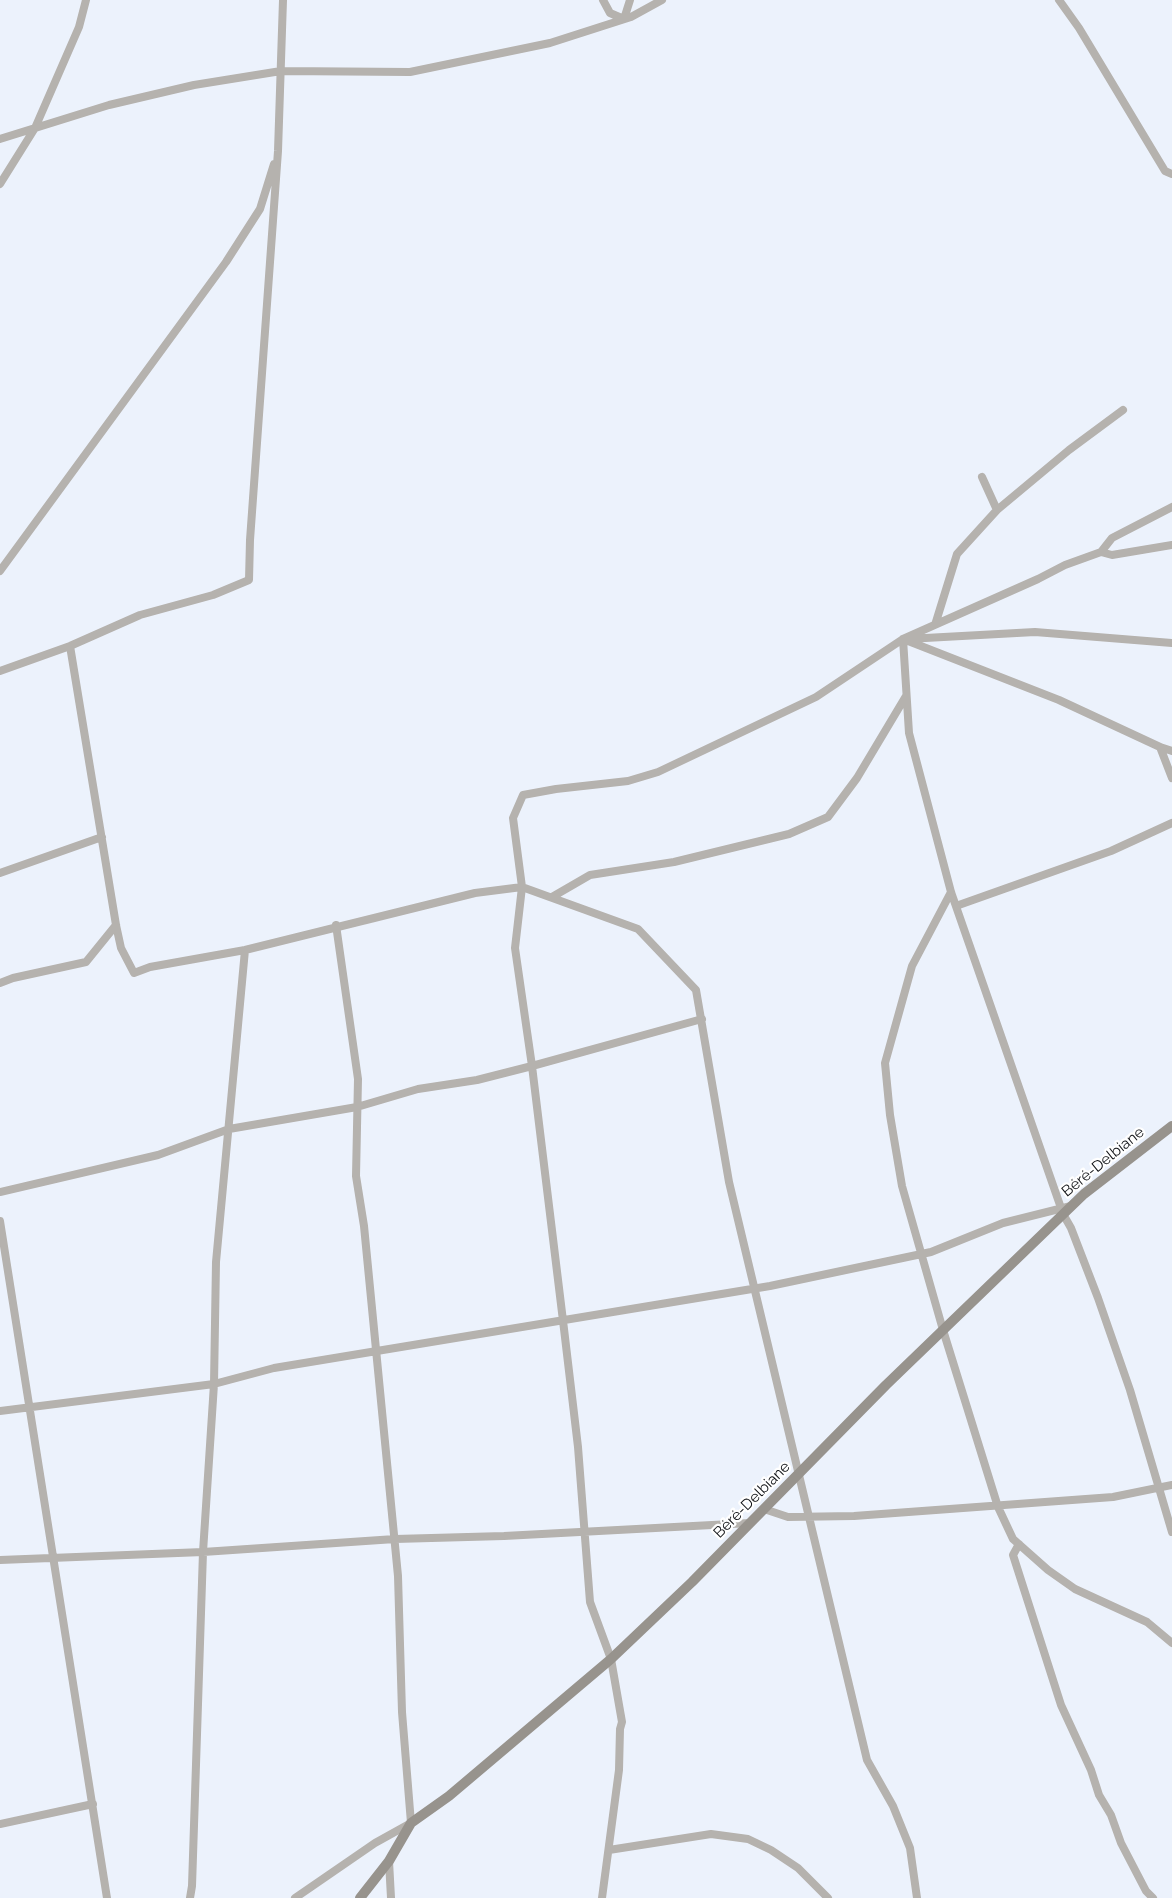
<!DOCTYPE html>
<meta charset="utf-8">
<style>
body{margin:0}
canvas{display:block;background:#ecf2fc}
</style>
<canvas width="1172" height="1898"></canvas>
<script>
const g = document.querySelector('canvas').getContext('2d');
g.lineJoin = 'round';
function poly(rows) {
  const path = new Path2D();
  for (const r of rows) {
    path.moveTo(r[0], r[1]);
    for (let i = 2; i < r.length; i += 2) path.lineTo(r[i], r[i + 1]);
  }
  return path;
}
function strokePath(path, color, width, dash) {
  g.strokeStyle = color;
  g.lineWidth = width;
  g.lineCap = dash ? 'butt' : 'round';
  g.setLineDash(dash || []);
  g.stroke(path);
}
function write(font, color, halo, rows, align = 'center') {
  g.font = font + ' Raleway,sans-serif';
  g.lineWidth = 4.5;
  g.setLineDash([]);
  g.textBaseline = 'middle';
  g.strokeStyle = halo;
  g.fillStyle = color;
  for (const [text, x, y, turn = 0] of rows) {
    g.save();
    g.translate(x, y);
    g.rotate((+turn || 0) * Math.PI / 180);
    g.textAlign = isNaN(turn) ? turn : align;
    if (halo) g.strokeText(text, 0, 0);
    g.fillText(text, 0, 0);
    g.restore();
  }
}
const street = poly([
 [603,0,610,13,624,19,630,0],
 [1059,0,1079,28,1165,171,1172,174],
 [0,139,109,105,194,85,281,71,410,72,550,43,631,17,662,0],
 [0,184,35,128,79,27,86,0],
 [982,477,997,510],
 [1101,552,1112,555,1172,545],
 [0,571,226,262,260,209,274,164],
 [935,625,957,554,997,510,1069,450,1123,410],
 [903,639,909,733,951,892,1061,1208],
 [903,639,1059,700,1160,747,1172,751],
 [907,639,1035,632,1172,643],
 [70,646,116,925,121,948,134,973,150,967,245,950,475,893,522,887,513,818,523,795,556,789,628,781,658,772,816,697,903,639,1038,579,1065,565,1101,552,1112,538,1172,507],
 [0,671,70,646,140,615,213,595,249,580,250,540,278,151,283,0],
 [1160,747,1172,778],
 [0,873,102,837],
 [951,892,912,966,885,1063,890,1115,902,1186,943,1330,998,1507,1013,1539,1048,1570,1075,1589,1147,1622,1172,1643],
 [552,897,590,875,674,862,789,834,828,817,857,778,906,696],
 [956,906,1111,851,1172,823],
 [0,983,13,978,86,962,116,925],
 [0,1192,158,1155,229,1129,357,1107,418,1089,477,1080,532,1066,702,1019],
 [1063,1214,1071,1228,1098,1298,1130,1390,1172,1532],
 [0,1221,107,1898],
 [0,1411,214,1384,274,1368,770,1286,931,1252,1003,1223,1071,1206],
 [764,1509,788,1517,854,1516,1113,1497,1172,1485],
 [1019,1544,1013,1555,1061,1705,1091,1770,1099,1795,1111,1815,1121,1843,1146,1891,1153,1898],
 [0,1560,203,1552,395,1539,504,1536,750,1523],
 [0,1824,93,1804],
 [609,1850,711,1834,748,1839,771,1850,798,1868,828,1898],
 [389,1861,391,1898],
 [190,1898,192,1886,203,1552,214,1384,216,1262,245,950],
 [295,1898,375,1843,411,1823,402,1712,398,1576,364,1226,356,1176,358,1079,336,925],
 [602,1898,619,1770,620,1729,622,1722,611,1659,590,1602,578,1447,564,1329,532,1066,515,948,522,887,638,929,696,990,729,1182,867,1760,893,1806,910,1848,917,1898]
]);
const secondary = poly([
 [360,1898,389,1861,411,1823,449,1796,611,1659,692,1582,886,1385,1084,1194,1172,1126]
]);
const streetNames = [
 ["Béré-Delbiane",1103,1162,-39],
 ["Béré-Delbiane",752,1500,-45]
];
strokePath(street, '#b5b2ae', 8);
strokePath(secondary, '#97938d', 10);
write('15px', '#0e1014', '#fff', streetNames);
</script>
